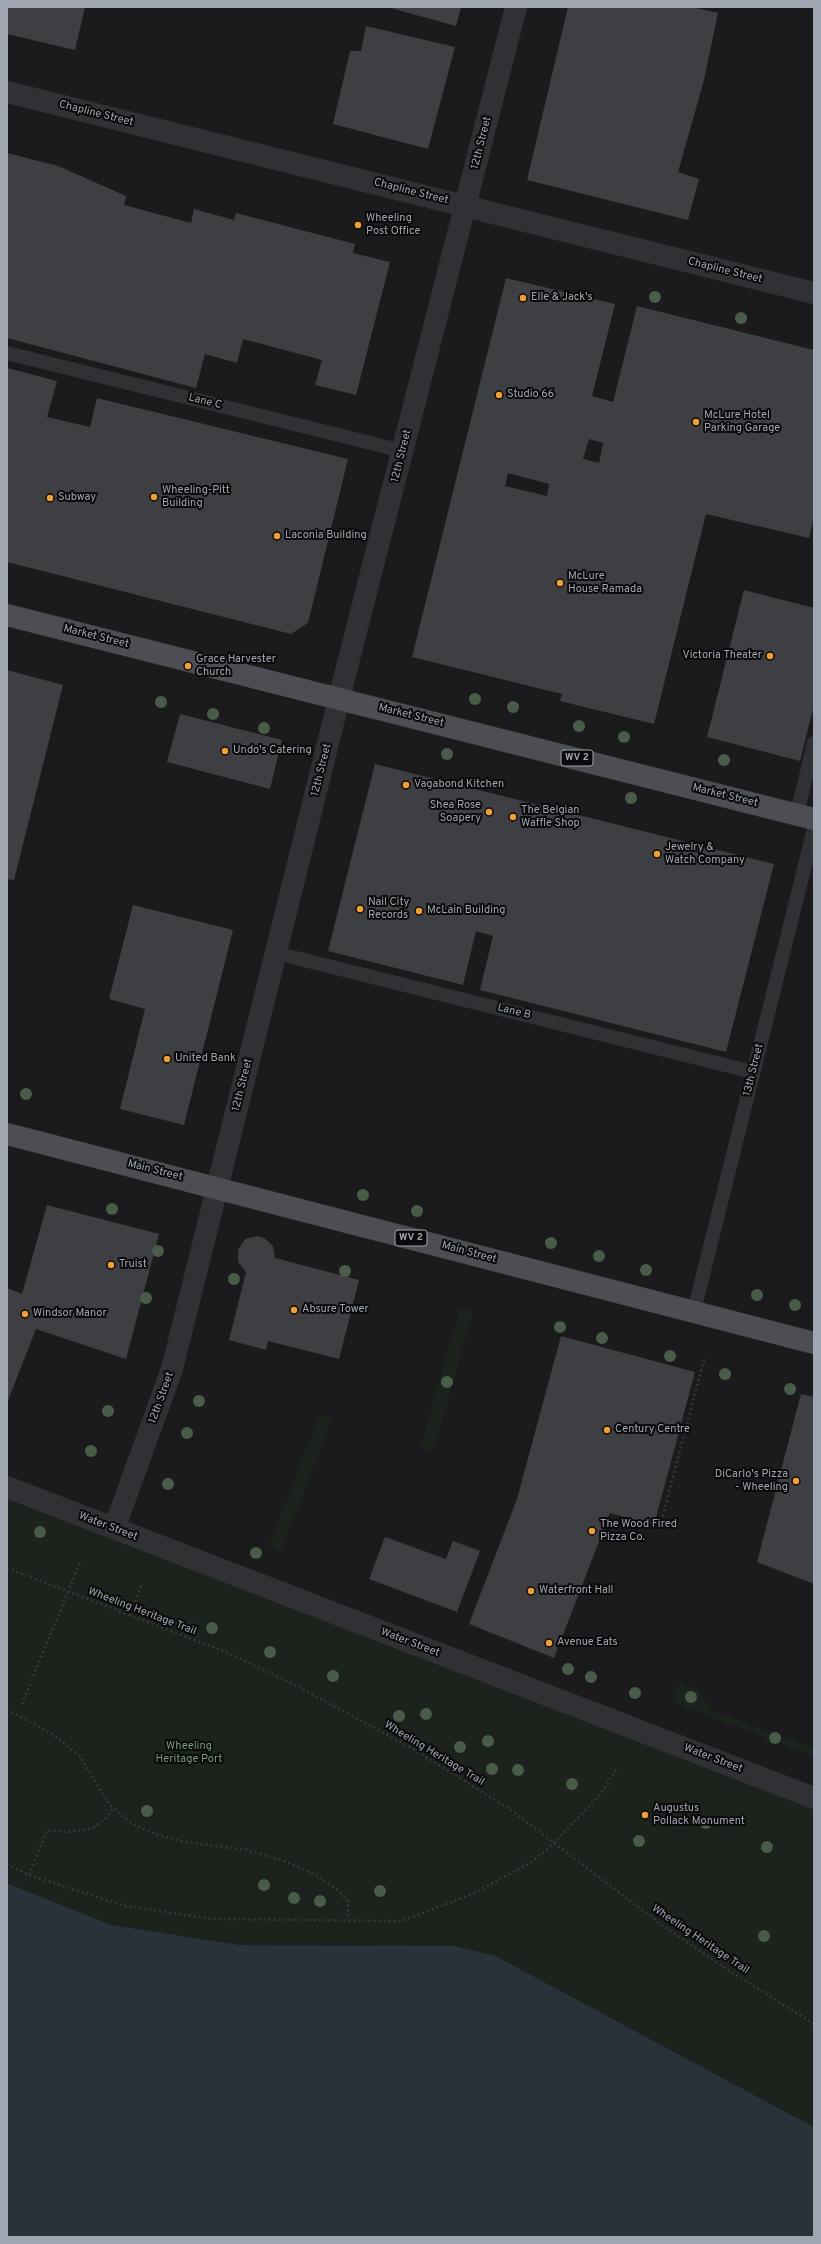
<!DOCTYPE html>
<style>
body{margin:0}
#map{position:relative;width:821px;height:2244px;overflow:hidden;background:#0f0f10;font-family:Overpass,sans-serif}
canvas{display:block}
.frame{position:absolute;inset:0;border:8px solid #9fa6b1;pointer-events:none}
</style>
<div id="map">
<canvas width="821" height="2244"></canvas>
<div class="frame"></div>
</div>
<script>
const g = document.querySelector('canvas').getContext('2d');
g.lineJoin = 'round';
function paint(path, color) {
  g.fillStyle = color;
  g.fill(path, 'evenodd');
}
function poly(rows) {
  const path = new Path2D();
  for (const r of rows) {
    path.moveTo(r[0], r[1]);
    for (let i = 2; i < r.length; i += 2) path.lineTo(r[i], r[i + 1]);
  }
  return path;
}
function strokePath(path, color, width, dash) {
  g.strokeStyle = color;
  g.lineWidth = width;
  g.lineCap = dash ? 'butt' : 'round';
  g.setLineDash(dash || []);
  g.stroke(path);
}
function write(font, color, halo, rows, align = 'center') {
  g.font = font + ' Overpass,sans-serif';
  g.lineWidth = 4;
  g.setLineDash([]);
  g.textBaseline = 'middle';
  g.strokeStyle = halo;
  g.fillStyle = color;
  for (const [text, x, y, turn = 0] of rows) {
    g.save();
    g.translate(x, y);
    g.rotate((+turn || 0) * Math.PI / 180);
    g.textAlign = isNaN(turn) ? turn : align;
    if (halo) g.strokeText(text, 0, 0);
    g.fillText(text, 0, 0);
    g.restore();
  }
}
const built = poly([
 [7,7,814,7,814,1798,7,1487]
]);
const green = poly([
 [460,1308,473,1311,433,1453,420,1449],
 [320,1414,332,1419,281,1552,268,1547],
 [7,1487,814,1798,814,2127,496,1956,362,1945,241,1945,112,1925,7,1883],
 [679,1682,696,1688,712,1710,814,1749,814,1756,672,1702]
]);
const water = poly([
 [7,1883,112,1925,241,1945,454,1946,496,1956,814,2127,814,2237,7,2237]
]);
const building = poly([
 [7,7,85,7,75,50,7,34],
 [387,7,461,7,456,26],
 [568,7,692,7,718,13,704,80,678,172,699,179,688,220,527,180],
 [366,26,455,47,428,149,333,124,350,51,361,51],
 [7,153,58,166,126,196,124,205,191,223,194,209,234,220,236,213,355,244,353,253,390,262,356,395,315,385,322,360,243,339,237,363,205,354,196,388,7,338],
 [506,278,615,304,592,396,613,402,637,306,814,350,814,517,809,538,706,514,654,724,560,701,562,694,412,657],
 [589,439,603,443,599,463,583,459],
 [508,473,549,484,547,496,505,486],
 [7,368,57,381,47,417,90,427,97,398,348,459,308,623,291,634,7,562],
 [744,590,814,608,814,705,800,761,707,737],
 [7,670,63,685,14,880,7,879],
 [180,714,282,740,270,789,167,762],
 [375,764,774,864,726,1052,480,990,493,936,476,931,463,985,328,951],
 [133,905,233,930,184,1125,120,1109,145,1009,109,999],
 [47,1205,159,1234,126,1359,36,1329,7,1403,7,1288,22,1294],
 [257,1236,264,1238,273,1246,275,1258,359,1280,339,1359,268,1341,266,1350,229,1340,246,1272,238,1262,238,1250,245,1239],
 [561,1336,695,1372,654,1525,610,1513,554,1658,469,1624,517,1499],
 [801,1394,814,1397,814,1584,757,1562],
 [385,1537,446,1559,453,1541,480,1551,457,1612,369,1579]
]);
const path = poly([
 [660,1526,705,1356],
 [7,1568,228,1653,291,1683,408,1746,508,1808,662,1925,719,1964,814,2024],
 [130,1616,142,1584],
 [22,1704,81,1560],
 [7,1710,53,1734,80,1756,109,1804,131,1823,155,1834,185,1842,247,1850,284,1861,318,1876,339,1891,348,1901,348,1919],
 [7,1864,29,1875,125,1906,213,1919,402,1921,472,1894,532,1862,554,1843,596,1799,607,1785,617,1768],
 [29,1875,47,1830,70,1832,93,1828,105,1819,114,1808]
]);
const service = poly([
 [7,353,403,451],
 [797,814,814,743],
 [276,953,753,1072],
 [694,1311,814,829]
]);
const minor = poly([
 [7,1487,814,1798],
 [114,1529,172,1369,349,659,516,7]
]);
const tertiary = poly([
 [7,92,814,293]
]);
const primary = poly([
 [7,615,814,819],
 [7,1134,814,1343]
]);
const trees = [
 [655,297],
 [741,318],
 [475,699],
 [161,702],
 [513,707],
 [213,714],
 [579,726],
 [264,728],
 [624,737],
 [447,754],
 [724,760],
 [631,798],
 [26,1094],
 [363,1195],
 [112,1209],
 [417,1211],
 [551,1243],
 [158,1251],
 [599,1256],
 [646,1270],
 [345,1271],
 [234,1279],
 [757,1295],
 [146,1298],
 [795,1305],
 [560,1327],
 [602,1338],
 [670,1356],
 [725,1374],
 [447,1382],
 [790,1389],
 [199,1401],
 [108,1411],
 [187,1433],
 [91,1451],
 [168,1484],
 [40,1532],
 [256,1553],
 [212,1628],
 [270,1652],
 [568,1669],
 [333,1676],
 [591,1677],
 [635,1693],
 [691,1697],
 [426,1714],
 [399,1716],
 [775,1738],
 [488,1741],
 [460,1747],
 [492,1769],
 [518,1770],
 [572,1784],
 [147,1811],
 [706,1823],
 [639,1841],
 [767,1847],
 [264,1885],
 [380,1891],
 [294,1898],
 [320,1901],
 [764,1936]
];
const markers = [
 [358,225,4,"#f3a024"],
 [523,298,4,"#f3a024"],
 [499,395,4,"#f3a024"],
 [696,422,4,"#f3a024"],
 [154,497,4,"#f3a024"],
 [50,498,4,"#f3a024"],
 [277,536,4,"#f3a024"],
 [560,583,4,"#f3a024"],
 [770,656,4,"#f3a024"],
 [188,666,4,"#f3a024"],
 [225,751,4,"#f3a024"],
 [406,785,4,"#f3a024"],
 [489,812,4,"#f3a024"],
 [513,817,4,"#f3a024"],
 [657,854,4,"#f3a024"],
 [360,909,4,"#f3a024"],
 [419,911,4,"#f3a024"],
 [167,1059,4,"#f3a024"],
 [111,1265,4,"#f3a024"],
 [294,1310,4,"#f3a024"],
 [25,1314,4,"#f3a024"],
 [607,1430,4,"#f3a024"],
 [796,1481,4,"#f3a024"],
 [592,1531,4,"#f3a024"],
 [531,1591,4,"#f3a024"],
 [549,1643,4,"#f3a024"],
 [645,1815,4,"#f3a024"]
];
const shields = [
 [577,758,32],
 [411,1238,32]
];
const shieldNames = [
 ["WV 2",577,758],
 ["WV 2",411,1238]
];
const streetNames = [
 ["Chapline Street",96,114,14],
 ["12th Street",482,143,-76],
 ["Chapline Street",411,192,14],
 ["Chapline Street",725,271,14],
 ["Lane C",205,402,14],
 ["12th Street",402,456,-76],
 ["Market Street",96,637,14],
 ["Market Street",411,716,14],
 ["12th Street",322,770,-76],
 ["Market Street",725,796,14],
 ["Lane B",514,1012,14],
 ["13th Street",754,1070,-76],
 ["12th Street",243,1085,-76],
 ["Main Street",155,1171,14],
 ["Main Street",469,1253,15],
 ["12th Street",162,1398,-70],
 ["Water Street",108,1527,21],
 ["Wheeling Heritage Trail",142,1612,21],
 ["Water Street",410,1643,21],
 ["Wheeling Heritage Trail",434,1754,31],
 ["Water Street",713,1759,21],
 ["Wheeling Heritage Trail",700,1940,34]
];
const poiNames = [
 ["Wheeling",366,219],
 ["Post Office",366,232],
 ["Elle & Jack's",531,298],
 ["Studio 66",507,395],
 ["McLure Hotel",704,416],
 ["Parking Garage",704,429],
 ["Wheeling-Pitt",162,491],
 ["Building",162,504],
 ["Subway",58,498],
 ["Laconia Building",285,536],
 ["McLure",568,577],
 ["House Ramada",568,590],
 ["Victoria Theater",762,656,"right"],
 ["Grace Harvester",196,660],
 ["Church",196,673],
 ["Undo's Catering",233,751],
 ["Vagabond Kitchen",414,785],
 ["Shea Rose",481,806,"right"],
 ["Soapery",481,819,"right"],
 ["The Belgian",521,811],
 ["Waffle Shop",521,824],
 ["Jewelry &",665,848],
 ["Watch Company",665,861],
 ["Nail City",368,903],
 ["Records",368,916],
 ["McLain Building",427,911],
 ["United Bank",175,1059],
 ["Truist",119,1265],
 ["Absure Tower",302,1310],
 ["Windsor Manor",33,1314],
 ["Century Centre",615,1430],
 ["DiCarlo's Pizza",788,1475,"right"],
 ["- Wheeling",788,1488,"right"],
 ["The Wood Fired",600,1525],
 ["Pizza Co.",600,1538],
 ["Waterfront Hall",539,1591],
 ["Avenue Eats",557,1643],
 ["Augustus",653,1809],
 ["Pollack Monument",653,1822]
];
const parkNames = [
 ["Wheeling",189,1747],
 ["Heritage Port",189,1760]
];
paint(built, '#1b1b1d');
paint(green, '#1b231c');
paint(water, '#283238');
paint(building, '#3e3f43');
strokePath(path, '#36383c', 2.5, [2, 3]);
strokePath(service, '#303135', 14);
strokePath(minor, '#303135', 22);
strokePath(tertiary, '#303135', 22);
strokePath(primary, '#4c4e54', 22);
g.fillStyle = '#485d48';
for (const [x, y] of trees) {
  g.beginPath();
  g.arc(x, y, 6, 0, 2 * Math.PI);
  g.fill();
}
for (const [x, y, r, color] of markers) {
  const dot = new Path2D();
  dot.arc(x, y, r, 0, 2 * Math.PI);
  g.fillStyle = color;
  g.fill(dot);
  strokePath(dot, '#0a0a0b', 1.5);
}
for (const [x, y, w] of shields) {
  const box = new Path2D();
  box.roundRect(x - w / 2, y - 8, w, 16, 3);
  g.fillStyle = '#0a0a0b';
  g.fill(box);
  strokePath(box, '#9fa6b1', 1);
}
write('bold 10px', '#9fa6b1', null, shieldNames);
write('11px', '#9fa6b1', '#0a0a0b', streetNames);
write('11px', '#9fa6b1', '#0a0a0b', poiNames, 'left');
write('11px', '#769d76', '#0a0a0b', parkNames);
</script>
